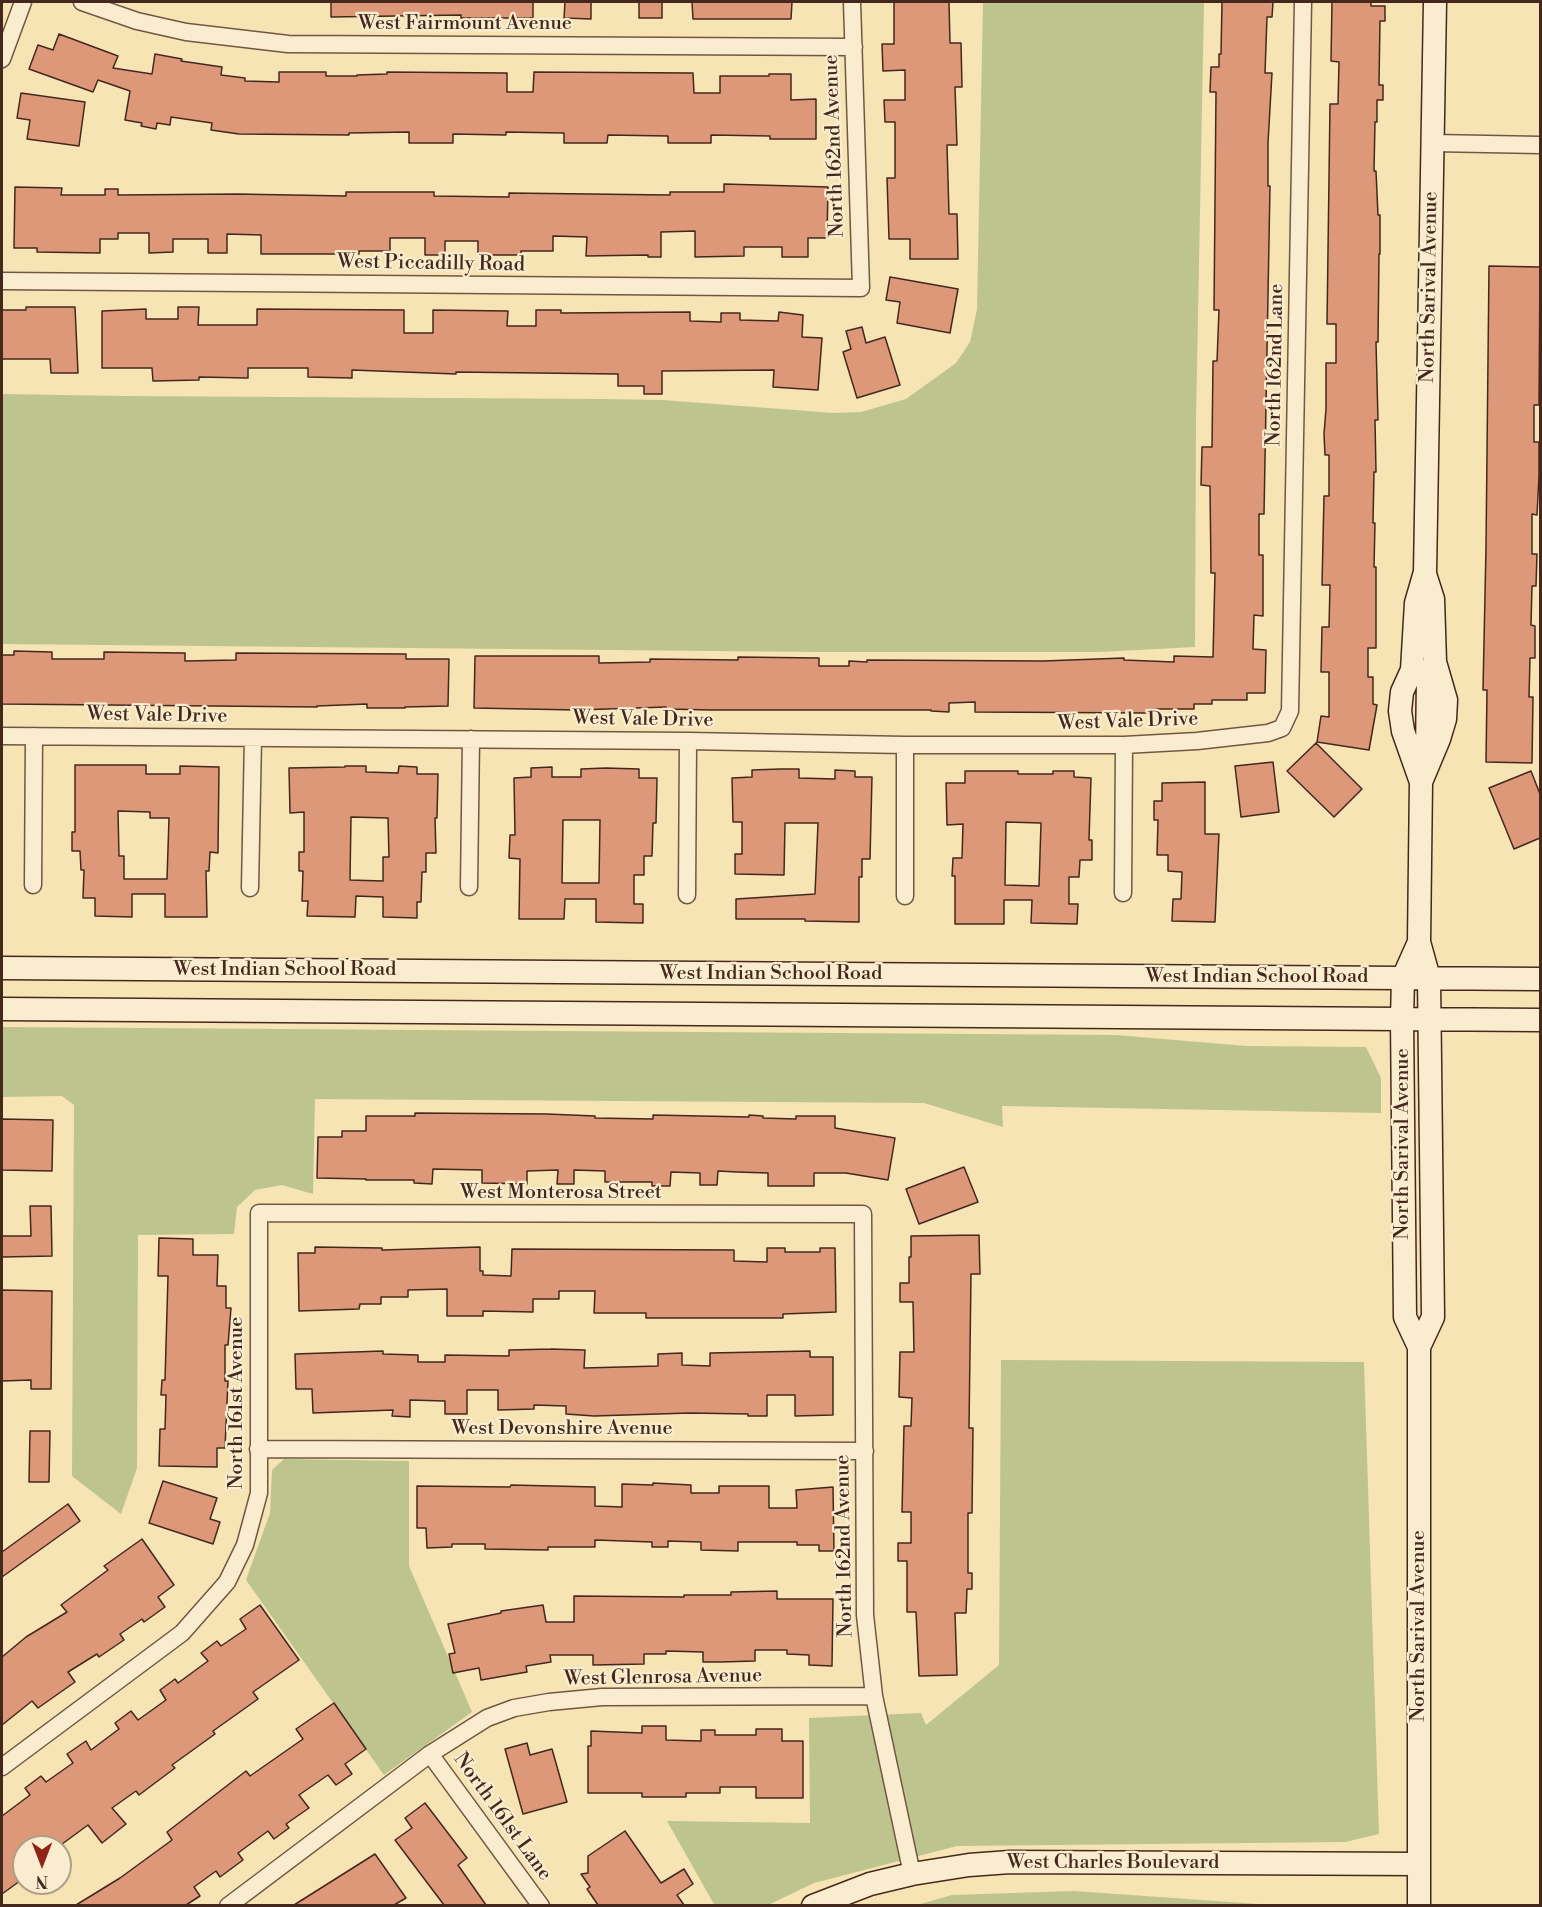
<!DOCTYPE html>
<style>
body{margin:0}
#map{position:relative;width:1542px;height:1907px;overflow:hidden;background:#f7e4b5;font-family:"Libre Bodoni",serif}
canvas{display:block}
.frame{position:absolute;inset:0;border:3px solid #44281d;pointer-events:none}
.north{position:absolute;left:12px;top:1835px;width:60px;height:60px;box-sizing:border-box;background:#faedcf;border:2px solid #b19e88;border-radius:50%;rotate:180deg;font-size:16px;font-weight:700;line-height:24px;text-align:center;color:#44281d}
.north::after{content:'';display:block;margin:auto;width:21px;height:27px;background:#8f2418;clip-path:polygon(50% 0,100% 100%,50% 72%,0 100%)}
</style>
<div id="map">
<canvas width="1542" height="1907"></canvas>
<div class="frame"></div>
<div class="north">N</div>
</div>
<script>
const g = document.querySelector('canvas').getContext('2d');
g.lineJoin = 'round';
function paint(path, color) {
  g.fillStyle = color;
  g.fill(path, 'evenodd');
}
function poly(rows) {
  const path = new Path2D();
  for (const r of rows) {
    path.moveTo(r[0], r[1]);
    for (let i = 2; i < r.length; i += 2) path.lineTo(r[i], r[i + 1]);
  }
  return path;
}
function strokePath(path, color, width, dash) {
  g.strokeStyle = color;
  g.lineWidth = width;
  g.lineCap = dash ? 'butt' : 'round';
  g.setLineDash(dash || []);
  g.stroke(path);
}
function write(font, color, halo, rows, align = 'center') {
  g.font = font + ' "Libre Bodoni",serif';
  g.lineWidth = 4.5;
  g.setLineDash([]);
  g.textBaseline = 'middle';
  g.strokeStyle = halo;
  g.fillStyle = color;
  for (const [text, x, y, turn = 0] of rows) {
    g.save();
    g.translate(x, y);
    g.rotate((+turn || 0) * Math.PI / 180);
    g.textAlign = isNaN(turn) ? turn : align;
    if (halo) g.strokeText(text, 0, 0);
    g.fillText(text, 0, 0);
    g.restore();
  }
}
const green = poly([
 [983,2,1204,2,1196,420,1195,647,1098,652,815,652,2,644,2,394,124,396,602,399,662,400,834,413,861,412,906,399,956,363,970,342,977,309],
 [2,1027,1116,1035,1246,1046,1366,1047,1381,1078,1381,1113,1002,1106,1003,1127,924,1103,315,1099,313,1194,282,1185,255,1190,237,1207,234,1234,138,1235,137,1468,121,1514,72,1476,74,1105,62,1096,2,1097],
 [1001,1360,1364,1362,1379,1834,1345,1842,957,1846,814,1883,768,1905,715,1906,667,1821,810,1823,809,1718,921,1713,926,1725,999,1665],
 [284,1459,409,1461,409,1566,472,1712,384,1775,246,1580,270,1513,272,1470],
 [1074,1891,1273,1905,917,1905,952,1895]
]);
const building = poly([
 [331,2,533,2,533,18,461,18,461,15,331,17,331,2],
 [565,2,591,2,591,19,564,18,565,2],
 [639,2,662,2,662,18,639,18,639,2],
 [692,2,792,2,791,19,693,19,692,2],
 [894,2,949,2,950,43,961,43,962,87,955,87,957,145,947,145,949,214,957,214,958,259,910,259,910,239,889,239,887,178,895,178,895,122,885,122,884,100,905,100,905,70,883,71,882,44,894,44,894,2],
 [1222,2,1273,2,1272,17,1267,17,1265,73,1272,73,1268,143,1268,186,1270,186,1264,514,1259,514,1259,555,1263,555,1263,616,1254,615,1253,649,1266,650,1265,693,1247,693,1247,700,1212,700,1212,704,1194,704,1194,709,1149,709,1149,713,975,712,975,702,949,703,949,712,931,711,931,710,711,710,666,709,666,707,577,710,474,708,475,656,599,656,599,663,650,662,650,659,738,660,738,657,819,658,819,666,849,666,849,661,867,662,867,660,1043,661,1124,658,1124,660,1174,662,1174,656,1213,657,1215,573,1211,573,1210,486,1201,485,1202,447,1212,447,1213,361,1217,361,1219,310,1214,310,1216,92,1210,92,1211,67,1219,67,1219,54,1221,54,1222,2],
 [1332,2,1371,2,1371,6,1385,6,1385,21,1380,21,1379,85,1383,85,1383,100,1377,100,1377,122,1375,122,1374,171,1376,171,1378,215,1380,215,1380,254,1379,254,1378,342,1376,342,1378,420,1375,420,1376,472,1374,472,1373,523,1375,523,1374,567,1376,567,1376,648,1368,648,1368,677,1373,677,1373,704,1377,705,1369,750,1317,742,1321,716,1329,717,1329,672,1321,672,1322,627,1329,627,1330,585,1322,585,1324,496,1329,496,1329,455,1325,455,1324,434,1326,409,1326,363,1336,363,1336,324,1327,324,1330,104,1338,104,1339,62,1331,61,1332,2],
 [59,34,118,56,113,68,152,74,155,54,182,59,181,61,222,67,221,75,245,78,245,81,279,82,279,72,326,72,326,76,357,76,357,75,387,74,387,72,507,73,507,92,533,92,534,72,693,73,694,93,720,93,720,76,769,76,769,74,791,74,791,100,816,99,816,139,770,139,770,136,711,135,711,143,668,143,668,136,608,135,607,143,564,143,564,133,506,132,506,135,453,134,453,143,409,143,409,132,349,133,349,135,239,134,211,130,212,123,171,117,170,125,157,123,156,129,141,126,142,123,125,120,130,91,98,80,93,92,29,69,38,45,53,50,59,34],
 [21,93,85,102,79,146,27,139,30,120,17,118,21,93],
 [724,184,828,187,827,238,808,238,808,257,782,257,782,247,744,247,744,256,695,257,695,231,661,232,661,257,648,257,648,255,586,256,587,237,553,236,553,251,521,251,521,255,478,255,478,241,445,241,445,255,425,255,425,238,390,238,390,251,359,251,359,254,261,254,261,235,227,234,227,253,208,253,208,239,173,239,173,252,149,253,149,233,118,233,118,239,100,239,100,253,37,252,37,248,14,248,15,187,62,188,61,195,105,195,105,189,118,189,118,195,237,194,346,196,346,192,434,192,434,196,509,197,509,193,670,195,670,192,724,192,724,184],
 [1489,266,1540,267,1539,405,1534,405,1534,442,1539,442,1539,476,1537,515,1532,514,1532,554,1537,554,1536,586,1532,586,1531,625,1535,626,1535,658,1530,658,1529,697,1533,697,1532,763,1486,762,1487,690,1483,690,1486,547,1489,266],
 [890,277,958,289,950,333,897,323,900,302,886,300,890,277],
 [26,307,75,307,78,373,51,373,50,359,2,359,2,310,26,310,26,307],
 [178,307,199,307,198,325,257,325,257,309,404,310,404,333,433,333,433,310,508,311,507,326,536,326,536,310,561,310,561,313,690,312,690,321,721,322,721,313,740,313,740,320,778,321,779,312,803,315,802,337,822,338,818,390,773,387,774,370,662,371,662,394,644,394,644,386,618,386,618,374,456,372,456,374,352,370,352,378,308,377,308,368,248,368,248,378,199,377,199,380,153,381,152,368,102,368,102,311,146,309,146,319,178,319,178,307],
 [862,327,866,343,885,337,900,385,857,398,843,352,851,349,846,331,862,327],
 [14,651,52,652,52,659,104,659,104,652,185,653,185,661,236,660,236,653,406,654,406,659,449,659,448,706,405,707,405,708,367,708,367,704,317,706,317,707,2,704,2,655,14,655,14,651],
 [1316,743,1362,789,1334,817,1287,771,1316,743],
 [1273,762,1279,812,1241,817,1235,766,1273,762],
 [75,765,146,765,146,774,180,774,180,766,219,767,218,853,210,852,209,871,206,871,207,917,165,917,165,894,132,894,132,917,95,916,95,898,83,898,84,870,81,870,80,851,72,851,72,832,75,832,75,765],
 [118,811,150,812,150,818,169,818,167,879,124,879,124,856,119,856,118,811],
 [345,766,366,766,366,772,398,773,399,766,417,767,417,774,438,774,437,818,435,818,436,853,426,853,426,872,422,872,421,902,417,902,417,918,383,917,383,897,356,896,355,917,307,916,308,901,302,901,303,871,299,871,299,852,304,852,304,812,290,813,289,768,345,767,345,766],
 [351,817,388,818,389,857,383,857,383,881,350,880,351,817],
 [552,767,552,777,581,777,581,769,606,768,639,769,639,778,657,778,656,823,653,823,652,856,644,856,644,875,634,875,634,904,643,904,643,923,596,922,596,899,565,899,564,919,519,919,520,859,509,858,510,835,515,835,514,778,531,777,531,768,552,767],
 [563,820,600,820,599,883,562,883,563,820],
 [780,769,799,769,799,778,835,779,835,770,855,771,855,777,872,777,870,859,862,859,862,877,859,877,859,922,805,921,805,919,736,919,736,899,815,894,818,823,785,823,784,875,735,874,735,854,742,854,742,822,733,822,732,778,752,777,752,770,780,769],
 [965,771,1018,771,1018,774,1053,774,1053,771,1074,771,1074,777,1091,778,1089,840,1092,840,1092,860,1080,860,1079,877,1069,877,1069,904,1078,904,1077,924,1031,923,1032,900,1004,900,1004,924,955,924,955,876,952,876,953,858,962,858,963,824,947,825,946,783,965,783,965,771],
 [1006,822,1041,823,1039,886,1005,885,1006,822],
 [1531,771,1540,794,1540,838,1514,849,1489,788,1531,771],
 [1205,782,1205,834,1219,834,1215,922,1172,921,1173,899,1181,899,1182,872,1168,871,1168,855,1157,855,1158,820,1154,820,1154,801,1162,801,1162,783,1205,782],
 [415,1113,547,1114,595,1116,595,1118,653,1119,653,1115,749,1117,749,1115,763,1116,763,1118,796,1119,796,1116,835,1116,835,1128,895,1138,888,1180,846,1173,814,1173,814,1186,768,1186,768,1173,737,1172,718,1171,717,1185,700,1185,700,1173,671,1172,670,1186,652,1186,652,1182,605,1182,605,1171,574,1170,574,1184,557,1184,558,1170,527,1171,527,1184,482,1183,482,1170,433,1169,432,1184,414,1183,414,1180,366,1180,366,1179,317,1178,318,1137,342,1137,342,1131,366,1131,366,1116,415,1116,415,1113],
 [2,1119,53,1120,52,1171,2,1170,2,1119],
 [964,1167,978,1202,919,1224,906,1189,964,1167],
 [30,1206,51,1206,52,1256,2,1257,2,1236,31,1236,30,1206],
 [979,1235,980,1274,971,1274,969,1428,973,1428,972,1513,968,1513,968,1573,972,1573,972,1589,967,1589,966,1613,955,1613,957,1675,919,1676,916,1612,907,1612,907,1561,898,1561,898,1543,911,1543,911,1512,902,1512,904,1426,911,1426,912,1398,899,1397,900,1352,914,1352,913,1302,900,1302,900,1283,909,1283,909,1257,911,1257,911,1236,979,1235],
 [159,1238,193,1239,193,1255,218,1255,217,1286,226,1286,226,1308,231,1308,228,1345,225,1345,225,1381,228,1381,225,1448,217,1448,217,1467,159,1466,160,1429,165,1429,166,1395,161,1395,162,1380,165,1380,168,1276,158,1276,159,1238],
 [315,1247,382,1248,382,1250,480,1247,480,1271,483,1271,483,1275,511,1276,512,1249,734,1250,734,1261,767,1262,767,1248,785,1248,785,1252,820,1252,820,1248,835,1248,836,1312,783,1314,783,1318,646,1318,646,1313,594,1313,595,1291,559,1291,559,1299,533,1299,533,1312,483,1311,483,1316,447,1316,447,1289,408,1290,408,1297,381,1297,381,1304,360,1304,359,1309,299,1311,298,1253,315,1253,315,1247],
 [2,1290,52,1291,51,1389,31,1389,31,1380,2,1381,2,1290],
 [551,1349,585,1350,584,1368,658,1366,658,1354,682,1353,682,1365,710,1366,710,1353,810,1351,810,1357,833,1357,833,1415,795,1416,795,1395,767,1395,767,1416,748,1416,748,1414,690,1413,594,1416,566,1414,566,1406,534,1405,534,1409,498,1410,498,1390,467,1390,467,1414,445,1414,445,1401,410,1400,410,1417,392,1416,393,1410,313,1413,312,1389,296,1389,295,1354,383,1351,383,1354,418,1355,418,1362,445,1362,445,1355,509,1356,509,1350,551,1349],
 [30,1431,50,1431,49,1482,29,1482,30,1431],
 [163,1481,217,1498,210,1519,220,1522,213,1544,149,1523,163,1481],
 [653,1483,691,1485,691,1493,719,1493,719,1486,769,1486,769,1508,797,1508,796,1490,833,1487,834,1551,819,1551,819,1545,797,1545,797,1542,738,1542,738,1551,701,1550,701,1542,668,1541,668,1547,652,1547,652,1542,595,1540,595,1547,548,1547,548,1550,485,1549,485,1544,452,1544,452,1547,427,1548,426,1528,417,1528,417,1486,510,1487,511,1485,595,1487,595,1506,622,1507,622,1484,653,1485,653,1483],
 [68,1504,80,1521,2,1577,2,1552,68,1504],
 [142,1539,174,1585,158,1597,165,1607,144,1622,142,1619,120,1634,124,1640,99,1657,97,1654,68,1672,75,1682,38,1708,32,1701,2,1725,2,1657,26,1637,67,1612,61,1605,108,1570,104,1566,142,1539],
 [777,1591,777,1599,833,1599,832,1666,809,1665,809,1655,787,1654,787,1650,755,1650,755,1661,721,1662,703,1662,703,1652,666,1651,666,1654,644,1654,644,1664,593,1665,593,1655,550,1655,551,1662,526,1666,527,1672,481,1680,479,1668,453,1673,449,1654,455,1653,448,1624,501,1613,501,1611,543,1605,546,1622,574,1622,574,1596,684,1597,684,1595,731,1595,731,1592,777,1591],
 [260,1605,299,1660,253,1692,258,1699,213,1731,215,1734,172,1765,175,1768,139,1795,136,1791,112,1808,126,1824,102,1843,88,1825,58,1847,24,1847,24,1878,2,1894,2,1816,30,1795,25,1788,41,1776,46,1782,73,1763,67,1754,86,1741,91,1750,119,1729,115,1723,131,1711,138,1720,166,1700,160,1690,175,1679,178,1683,208,1661,201,1653,217,1641,221,1646,246,1629,240,1619,260,1605],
 [334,1703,366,1749,345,1764,352,1774,336,1785,328,1775,299,1795,309,1808,286,1824,289,1828,274,1839,268,1831,238,1853,243,1860,220,1877,216,1871,194,1887,200,1896,186,1905,76,1905,120,1878,172,1840,167,1832,246,1771,250,1776,303,1739,296,1729,334,1703],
 [642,1726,666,1726,666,1740,701,1741,701,1730,715,1730,715,1735,756,1735,756,1729,782,1729,782,1741,803,1741,803,1798,756,1798,756,1787,720,1787,720,1793,686,1793,686,1797,642,1797,642,1793,588,1793,588,1746,591,1746,591,1731,642,1733,642,1726],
 [527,1743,530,1755,552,1749,567,1802,523,1814,505,1749,527,1743],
 [425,1803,467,1858,458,1865,486,1905,444,1905,395,1840,412,1828,405,1818,425,1803],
 [625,1831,661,1883,684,1869,693,1884,677,1895,684,1905,598,1905,587,1889,590,1887,581,1874,588,1873,588,1856,625,1831],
 [375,1854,406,1898,394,1905,294,1905,375,1854]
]);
const street = poly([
 [82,2,137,21,186,32,288,44,854,47],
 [2,59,23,2],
 [1433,143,1540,145],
 [2,281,861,288,852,2],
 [2,736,688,741,905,745,1124,745,1197,741,1268,733,1282,728,1290,711,1303,2],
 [905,745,905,896],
 [33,885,34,736],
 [469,887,471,739],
 [250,888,253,738],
 [1123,893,1124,745],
 [687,895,688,741],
 [258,1449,865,1451],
 [430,1754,541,1906],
 [2,1767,182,1633,227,1582,245,1545,259,1493,259,1213,863,1214,865,1615,874,1696,912,1874],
 [228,1906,430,1754,487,1718,514,1708,549,1702,602,1697,874,1696]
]);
const secondary = poly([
 [1427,753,1428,679,1435,662],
 [1421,782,1403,731,1400,711,1402,692,1412,670,1416,603,1425,572,1435,2],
 [1419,942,1403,978,1402,1019,1405,1317,1419,1347,1419,1906],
 [2,968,1540,979],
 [2,1009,1540,1020],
 [1419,1347,1433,1317,1429,978,1419,942,1421,782,1439,739,1445,719,1446,700,1435,662,1433,599,1425,574],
 [813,1906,870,1884,912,1874,969,1865,1010,1862,1419,1864]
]);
const streetNames = [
 ["West Fairmount Avenue",465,24],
 ["North 162nd Avenue",835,146,-92],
 ["West Piccadilly Road",431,264,1],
 ["North Sarival Avenue",1430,287,-89],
 ["North 162nd Lane",1276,365,-89],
 ["West Vale Drive",157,716,1],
 ["West Vale Drive",643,720,1],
 ["West Vale Drive",1128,722,-2],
 ["West Indian School Road",285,970],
 ["West Indian School Road",771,974],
 ["West Indian School Road",1257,977],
 ["North Sarival Avenue",1403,1144,-90],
 ["West Monterosa Street",561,1193],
 ["North 161st Avenue",237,1403,-90],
 ["West Devonshire Avenue",562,1429],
 ["North 162nd Avenue",845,1546,-91],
 ["North Sarival Avenue",1419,1626,-90],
 ["West Glenrosa Avenue",663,1678,-1],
 ["North 161st Lane",502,1817,54],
 ["West Charles Boulevard",1113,1863]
];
paint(green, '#bdc48d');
paint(building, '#dd9779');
strokePath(building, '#44281d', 1.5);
strokePath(street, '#715743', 19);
strokePath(secondary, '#44281d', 25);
strokePath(street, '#faedcf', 16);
strokePath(secondary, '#faedcf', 22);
write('20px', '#44281d', '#faedcf', streetNames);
</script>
